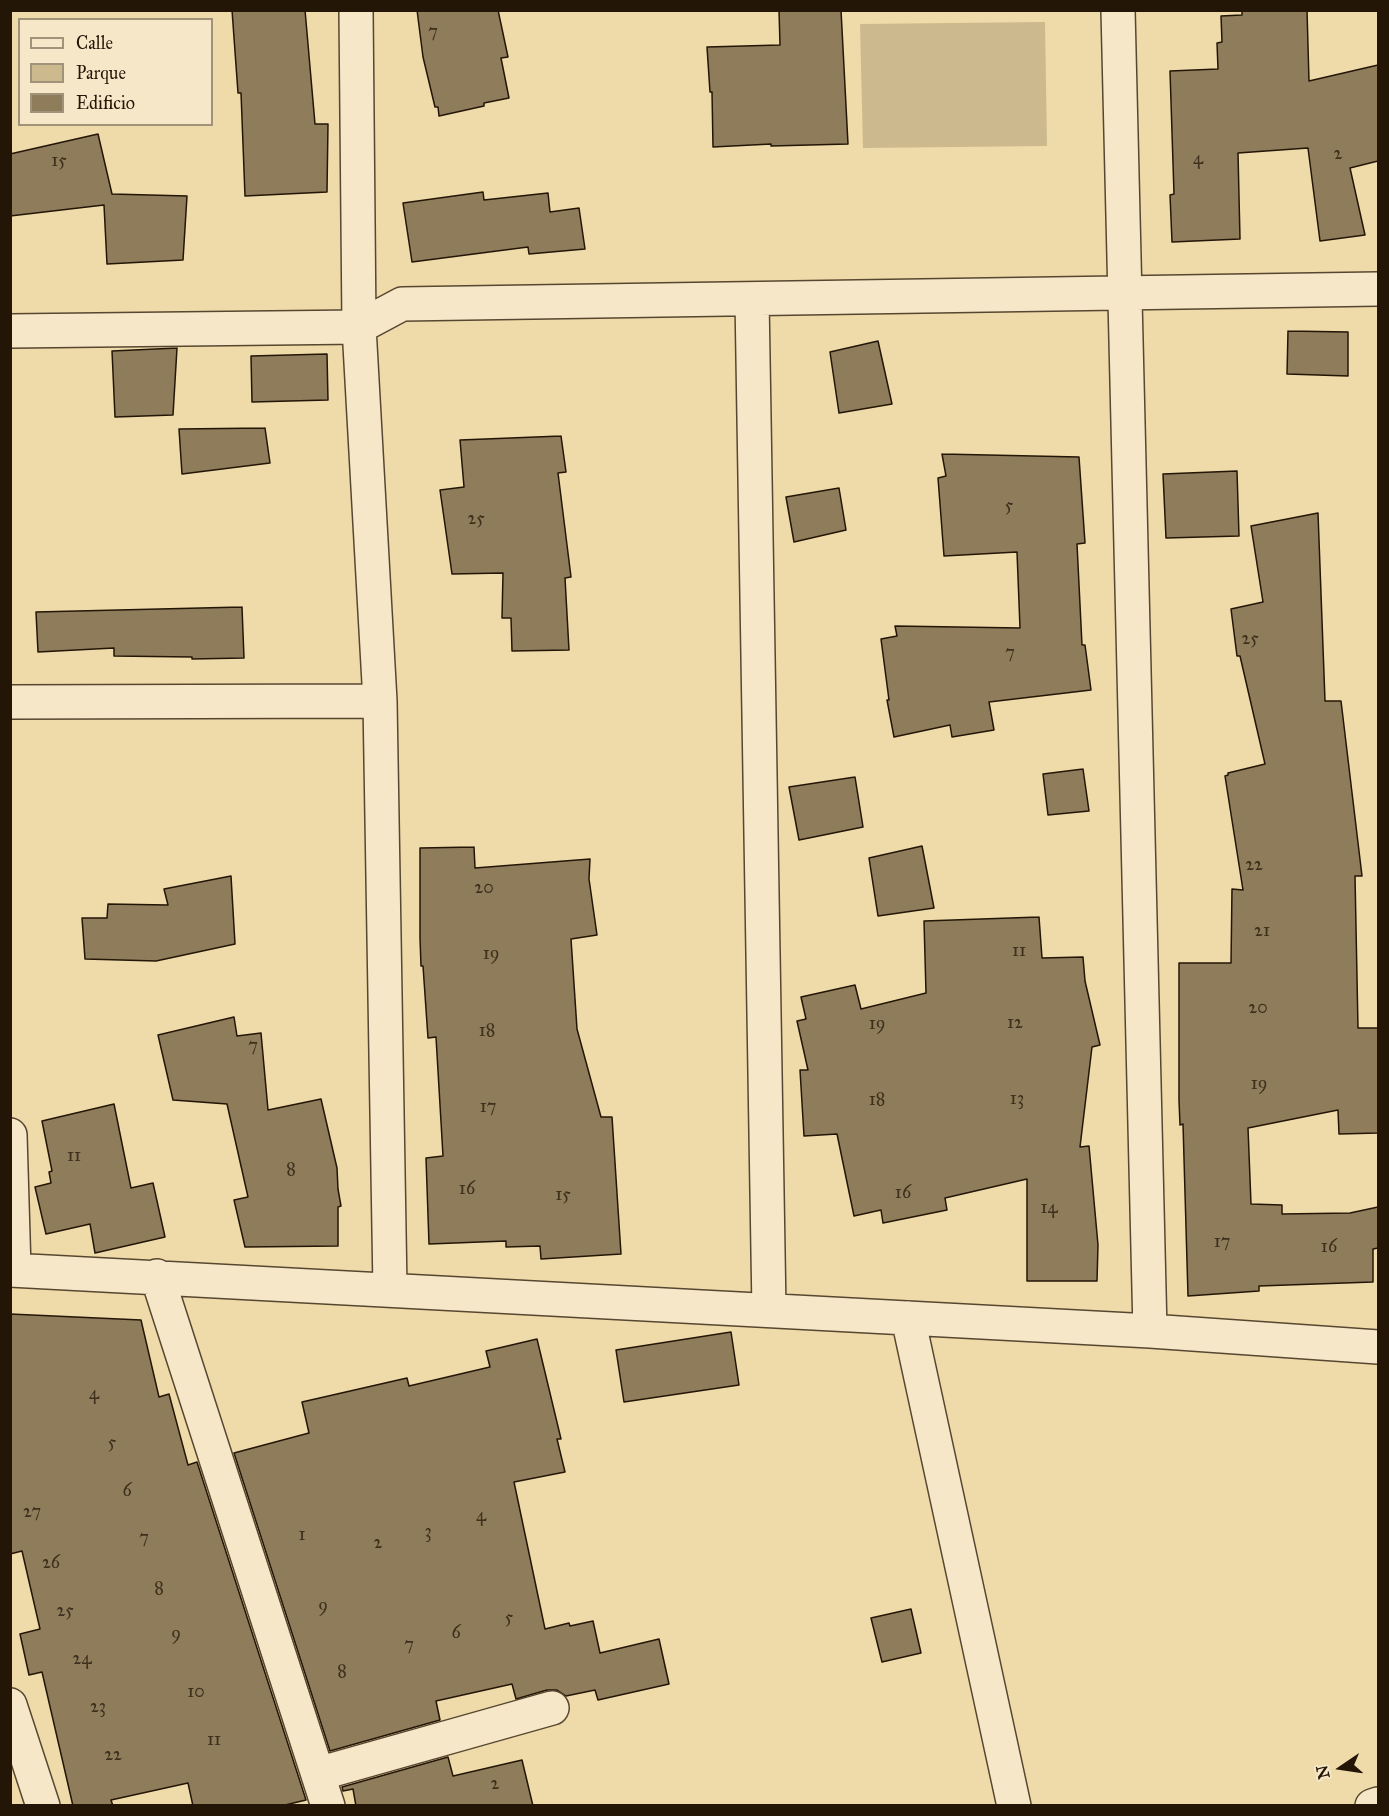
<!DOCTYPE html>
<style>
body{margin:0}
#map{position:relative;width:1389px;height:1816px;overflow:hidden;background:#efdaa9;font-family:"IM FELL Great Primer",serif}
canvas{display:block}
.frame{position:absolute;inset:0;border:12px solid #241607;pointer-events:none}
.legend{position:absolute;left:18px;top:18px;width:195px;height:108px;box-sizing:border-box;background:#f5e7c7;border:2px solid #a1937a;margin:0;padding:8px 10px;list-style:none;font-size:18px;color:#241607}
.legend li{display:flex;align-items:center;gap:12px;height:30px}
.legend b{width:30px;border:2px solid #a1937a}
.north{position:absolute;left:1311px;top:1738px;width:60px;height:60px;-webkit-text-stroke:4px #f5e7c7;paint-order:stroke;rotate:257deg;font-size:16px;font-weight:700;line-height:24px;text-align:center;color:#241607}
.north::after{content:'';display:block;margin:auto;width:21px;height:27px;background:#241607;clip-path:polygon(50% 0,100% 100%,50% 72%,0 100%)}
</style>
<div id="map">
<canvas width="1389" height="1816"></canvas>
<div class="frame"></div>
<ul class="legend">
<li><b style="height:8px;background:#f5e7c7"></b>Calle</li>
<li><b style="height:16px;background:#ccb98d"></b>Parque</li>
<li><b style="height:16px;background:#8e7c5b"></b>Edificio</li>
</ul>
<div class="north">N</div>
</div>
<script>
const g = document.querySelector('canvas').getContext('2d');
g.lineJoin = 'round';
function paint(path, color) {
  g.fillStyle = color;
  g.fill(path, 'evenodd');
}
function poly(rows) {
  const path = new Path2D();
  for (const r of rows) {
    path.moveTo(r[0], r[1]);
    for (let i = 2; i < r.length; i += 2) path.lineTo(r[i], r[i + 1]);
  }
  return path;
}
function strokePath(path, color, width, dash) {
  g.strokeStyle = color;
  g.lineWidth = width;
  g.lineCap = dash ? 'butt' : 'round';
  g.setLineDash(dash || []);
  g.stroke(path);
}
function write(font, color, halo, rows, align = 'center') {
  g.font = font + ' "IM FELL Great Primer",serif';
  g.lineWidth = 4.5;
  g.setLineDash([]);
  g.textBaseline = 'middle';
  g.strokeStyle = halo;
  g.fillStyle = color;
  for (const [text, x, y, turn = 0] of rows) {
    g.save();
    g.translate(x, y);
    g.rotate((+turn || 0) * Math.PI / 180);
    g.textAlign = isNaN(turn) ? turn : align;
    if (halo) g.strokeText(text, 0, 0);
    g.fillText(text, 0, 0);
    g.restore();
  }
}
const green = poly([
 [1045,22,1047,146,863,148,860,24]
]);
const building = poly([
 [232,10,305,10,315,124,328,124,327,192,245,196,241,93,238,93,232,10],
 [417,10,498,10,508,57,501,58,509,98,484,103,484,106,439,116,438,107,435,107,423,57,417,10],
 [779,10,841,10,848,144,771,146,771,144,713,147,712,92,710,92,707,47,780,45,779,10],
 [1242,10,1307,10,1309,81,1378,65,1378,161,1350,168,1365,235,1320,241,1308,148,1238,153,1240,239,1172,242,1170,195,1174,194,1170,71,1218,69,1217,43,1222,42,1221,16,1242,15,1242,10],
 [98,134,112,194,187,196,183,260,107,264,104,205,10,216,10,154,98,134],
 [483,192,484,200,548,193,550,212,579,208,585,249,529,254,528,247,412,262,403,203,483,192],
 [1288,331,1348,332,1348,376,1287,374,1288,331],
 [878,341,892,404,839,413,830,352,878,341],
 [177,348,173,415,115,417,112,351,177,348],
 [327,354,328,400,252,402,251,356,327,354],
 [265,428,270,463,182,474,179,429,265,428],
 [561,436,566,472,558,473,571,577,565,578,569,650,512,651,511,618,502,618,503,573,452,574,440,490,464,487,460,440,561,436],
 [942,454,1079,457,1085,543,1077,544,1082,645,1085,645,1091,690,989,702,994,730,952,737,950,725,894,737,887,700,889,700,881,639,897,636,895,626,1020,628,1017,552,944,556,938,478,946,476,942,454],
 [1237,471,1239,536,1166,538,1163,474,1237,471],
 [839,488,846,530,794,542,786,497,839,488],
 [1318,513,1325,701,1341,701,1362,876,1355,876,1358,1028,1378,1028,1378,1133,1339,1134,1338,1110,1248,1128,1251,1204,1282,1205,1282,1214,1350,1213,1378,1207,1378,1248,1373,1249,1373,1282,1259,1286,1259,1291,1188,1296,1183,1124,1180,1125,1179,1100,1179,963,1231,963,1232,889,1243,890,1225,776,1228,775,1228,773,1265,764,1240,656,1237,656,1231,609,1263,602,1251,526,1318,513],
 [242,607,244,658,192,659,192,657,114,656,114,648,38,652,36,612,242,607],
 [1083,769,1089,811,1048,815,1043,774,1083,769],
 [855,777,863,827,799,840,789,787,855,777],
 [922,846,934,908,878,916,869,858,922,846],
 [474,847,475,868,590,859,589,879,597,935,571,939,577,1029,601,1117,612,1117,621,1254,541,1259,540,1246,506,1247,506,1241,429,1244,426,1158,443,1156,436,1037,428,1038,423,966,421,966,420,938,420,848,474,847],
 [231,876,235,944,156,961,85,959,82,918,107,918,108,904,168,905,164,889,231,876],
 [1039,917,1042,958,1083,957,1085,981,1100,1045,1092,1047,1080,1147,1089,1146,1098,1245,1097,1281,1027,1281,1027,1179,945,1198,947,1210,883,1223,881,1210,854,1216,837,1134,804,1136,800,1070,808,1070,797,1021,806,1019,801,997,855,985,861,1009,926,993,924,921,1039,917],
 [234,1017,237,1036,261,1033,268,1110,321,1099,337,1168,338,1189,341,1206,338,1207,338,1246,245,1247,234,1200,248,1197,227,1104,173,1100,158,1035,234,1017],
 [114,1104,131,1188,153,1183,165,1237,95,1253,90,1224,46,1234,35,1187,51,1183,49,1172,52,1171,42,1121,114,1104],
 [10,1314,141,1320,159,1397,169,1394,188,1465,197,1462,306,1800,281,1806,193,1806,188,1783,111,1800,113,1806,73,1806,42,1672,29,1675,20,1634,40,1629,22,1551,10,1554,10,1314],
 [731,1332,739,1385,624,1402,616,1350,731,1332],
 [537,1339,561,1439,557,1439,565,1472,514,1482,545,1629,569,1623,570,1626,593,1621,600,1653,659,1639,669,1684,598,1700,595,1690,566,1696,557,1690,547,1690,516,1699,512,1684,436,1701,440,1720,330,1751,234,1453,309,1433,302,1402,407,1378,409,1386,490,1367,486,1351,537,1339],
 [911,1609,921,1653,882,1662,871,1618,911,1609],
 [448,1757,453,1776,522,1760,533,1806,356,1806,353,1789,343,1791,342,1787,448,1757]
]);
const minor = poly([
 [356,10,359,327,380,701,390,1289],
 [1118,10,1150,1331],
 [752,299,769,1310],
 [10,331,359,327,402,304,1378,289],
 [10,702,380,701],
 [10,1135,14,1270],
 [10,1270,1150,1331,1378,1347],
 [157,1276,328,1806],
 [908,1318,1014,1806],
 [10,1705,43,1806],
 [318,1774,552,1708],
 [1372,1806,1378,1804]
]);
const numberNames = [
 ["7",433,33],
 ["2",1338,155],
 ["4",1198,160],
 ["15",59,162],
 ["5",1009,507],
 ["25",476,520],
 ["25",1250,640],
 ["7",1010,654],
 ["22",1254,866],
 ["20",484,889],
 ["21",1262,932],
 ["11",1019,952],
 ["19",491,955],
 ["20",1258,1009],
 ["12",1015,1024],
 ["19",877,1025],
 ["18",487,1032],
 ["7",253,1047],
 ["19",1259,1085],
 ["13",1017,1100],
 ["18",877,1101],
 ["17",488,1108],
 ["11",74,1157],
 ["8",291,1171],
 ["16",467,1190],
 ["16",903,1194],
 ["15",563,1196],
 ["14",1049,1209],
 ["17",1222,1243],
 ["16",1329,1248],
 ["4",94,1395],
 ["5",112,1444],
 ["6",127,1492],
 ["27",32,1513],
 ["4",481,1517],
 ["3",428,1533],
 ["1",302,1536],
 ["7",144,1539],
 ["2",378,1544],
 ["26",51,1564],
 ["8",159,1590],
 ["9",323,1607],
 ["25",65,1612],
 ["5",509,1619],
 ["6",456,1634],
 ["9",176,1635],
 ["7",409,1646],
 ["24",82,1660],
 ["8",342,1673],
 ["10",196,1693],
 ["23",98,1708],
 ["11",214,1741],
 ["22",113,1756],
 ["2",495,1785]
];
paint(green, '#ccb98d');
paint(building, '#8e7c5b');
strokePath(building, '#241607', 1.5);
strokePath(minor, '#574730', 36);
strokePath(minor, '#f5e7c7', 33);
write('18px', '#3e301c', null, numberNames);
</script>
